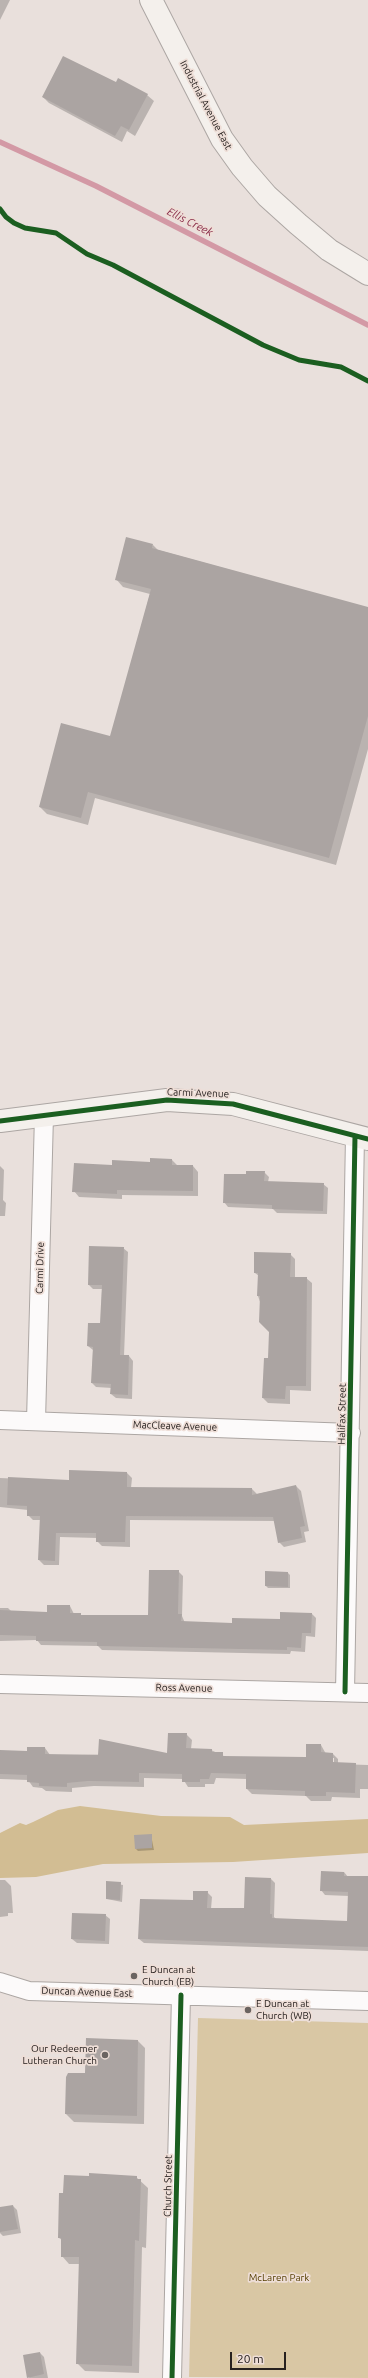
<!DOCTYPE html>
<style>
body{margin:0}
#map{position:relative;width:368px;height:2378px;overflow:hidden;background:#e9e0dc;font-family:Ubuntu,sans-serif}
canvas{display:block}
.scale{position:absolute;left:230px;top:2352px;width:56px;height:18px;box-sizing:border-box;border:2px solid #27211f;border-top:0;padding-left:5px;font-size:12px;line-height:14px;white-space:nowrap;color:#27211f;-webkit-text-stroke:3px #eeded7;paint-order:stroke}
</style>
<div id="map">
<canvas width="368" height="2378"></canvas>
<div class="scale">20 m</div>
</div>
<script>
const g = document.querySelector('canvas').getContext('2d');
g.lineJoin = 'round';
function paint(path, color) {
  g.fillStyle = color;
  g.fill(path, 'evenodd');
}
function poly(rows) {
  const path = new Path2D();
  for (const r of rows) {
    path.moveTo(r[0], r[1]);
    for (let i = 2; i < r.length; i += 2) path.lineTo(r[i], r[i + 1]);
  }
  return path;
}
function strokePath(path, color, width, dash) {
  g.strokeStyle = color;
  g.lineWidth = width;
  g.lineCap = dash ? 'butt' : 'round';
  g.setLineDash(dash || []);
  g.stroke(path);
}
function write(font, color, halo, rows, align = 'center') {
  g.font = font + ' Ubuntu,sans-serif';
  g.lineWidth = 3.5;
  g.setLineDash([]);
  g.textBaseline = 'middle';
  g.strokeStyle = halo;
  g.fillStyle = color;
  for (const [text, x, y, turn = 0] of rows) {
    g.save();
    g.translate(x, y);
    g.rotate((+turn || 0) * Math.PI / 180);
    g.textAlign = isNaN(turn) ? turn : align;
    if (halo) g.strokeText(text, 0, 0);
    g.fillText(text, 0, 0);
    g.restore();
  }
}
const green = poly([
 [198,2018,368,2023,368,2378,189,2377]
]);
const forest = poly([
 [80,1806,161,1816,230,1817,244,1825,368,1819,368,1853,233,1862,103,1864,36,1877,0,1878,0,1833,20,1823,26,1825,33,1822,58,1810]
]);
const shadow = poly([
 [0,0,10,0,0,20],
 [119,80,147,95,154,101,135,136,127,131,122,142,49,103,43,97,117,83],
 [153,545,158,550,368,608,368,749,336,865,95,798,88,825,47,814,40,807,111,738,150,594,123,587,116,579],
 [172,1160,177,1165,193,1166,198,1172,198,1196,122,1195,122,1199,79,1197,74,1191,151,1163],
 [0,1166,4,1170,3,1200,6,1203,5,1216,0,1216],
 [264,1172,269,1177,268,1182,323,1184,328,1188,327,1214,277,1213,273,1209,228,1207,224,1202,247,1176],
 [123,1248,128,1252,124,1356,129,1356,133,1361,132,1399,116,1398,111,1394,112,1388,96,1387,92,1383,93,1350,88,1346,101,1324,102,1289,93,1289,89,1285],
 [290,1254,295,1259,295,1278,306,1278,312,1283,311,1391,290,1390,290,1404,268,1403,263,1398,269,1359,270,1331,258,1296,259,1276,255,1273],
 [127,1473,132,1478,131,1488,252,1489,257,1494,296,1486,301,1491,309,1531,304,1532,306,1542,284,1547,279,1542,275,1521,130,1520,130,1547,102,1546,97,1541,97,1538,60,1537,59,1565,44,1565,39,1560,41,1520,33,1520,28,1515,28,1510,0,1507,0,1478,70,1481],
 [178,1571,183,1576,182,1616,185,1623,233,1624,281,1620,312,1614,316,1618,315,1637,306,1636,305,1652,291,1651,290,1654,102,1650,98,1646,41,1645,37,1640,0,1641,0,1608,8,1608,12,1612,48,1613,70,1606,74,1614,83,1616,149,1616],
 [288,1573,290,1575,290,1588,268,1588,266,1586],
 [186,1734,192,1740,191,1749,211,1750,226,1757,307,1758,321,1745,326,1754,333,1754,338,1759,338,1764,368,1765,368,1789,360,1789,360,1798,332,1797,331,1801,311,1801,306,1796,252,1794,247,1789,247,1779,216,1778,214,1784,205,1784,205,1787,188,1787,183,1779,144,1778,144,1787,94,1786,72,1788,72,1792,46,1791,42,1788,33,1787,28,1780,0,1779,0,1751,28,1752,45,1748,50,1755,168,1754],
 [332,1758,334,1758,334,1768],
 [151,1835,154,1850,138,1851,136,1849],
 [344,1872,348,1877,368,1878,368,1951,144,1943,139,1939,207,1892,212,1897,211,1909,245,1909,271,1879,275,1883,274,1917,276,1919,348,1922,349,1896,325,1895,321,1890],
 [0,1880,5,1880,11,1886,13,1913,8,1913,8,1916,0,1917],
 [107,1882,123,1885,122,1902,107,1899],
 [105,1915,110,1919,109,1944,77,1943,72,1939],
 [138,2041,145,2048,144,2124,74,2122,66,2114,86,2074],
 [136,2177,148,2188,146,2248,142,2247,139,2373,85,2371,77,2363,80,2264,69,2264,62,2256,62,2240,59,2238,64,2194],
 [13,2206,17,2210,21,2233,3,2236,0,2233,0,2208],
 [40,2353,44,2357,48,2378,29,2378]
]);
const stream = poly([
 [0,142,96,186,368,325]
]);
const building = poly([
 [63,56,116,82,118,78,148,94,129,130,121,126,115,136,42,97],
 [126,537,153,544,152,548,368,607,368,716,329,858,88,792,81,818,39,807,61,723,110,736,151,589,115,580],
 [150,1158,172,1159,172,1165,193,1165,193,1191,117,1190,117,1194,72,1192,74,1163,112,1165,112,1160,150,1162],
 [246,1171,265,1171,264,1181,324,1183,323,1211,272,1209,272,1205,223,1203,224,1174,246,1174],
 [89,1246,124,1247,120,1355,129,1355,128,1395,110,1394,111,1384,91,1383,93,1347,87,1346,88,1323,100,1323,102,1285,88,1285],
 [254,1252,291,1253,290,1277,307,1277,306,1386,286,1386,285,1399,262,1398,264,1358,268,1358,269,1332,259,1322,260,1296,257,1296,258,1273,254,1273],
 [69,1470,127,1472,127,1487,252,1488,252,1495,296,1485,305,1526,300,1527,302,1538,278,1543,273,1517,126,1516,125,1542,96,1542,96,1533,56,1533,55,1561,38,1560,40,1516,27,1516,27,1506,7,1505,8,1477,69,1480],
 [149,1570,179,1570,178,1614,182,1614,181,1621,232,1623,232,1618,280,1619,280,1612,312,1613,311,1633,302,1633,301,1648,287,1647,287,1650,97,1646,97,1642,36,1641,36,1636,0,1635,0,1610,47,1612,47,1605,70,1605,70,1613,81,1613,81,1615,148,1615],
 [265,1571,288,1572,288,1587,265,1586],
 [168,1733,187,1733,186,1748,212,1749,212,1752,223,1752,223,1756,306,1757,306,1744,321,1744,321,1752,333,1753,333,1762,356,1763,355,1793,326,1792,326,1796,305,1796,305,1791,246,1789,246,1774,211,1773,209,1779,200,1779,200,1782,182,1782,182,1774,139,1773,139,1782,88,1781,67,1783,67,1787,39,1786,39,1783,27,1782,27,1775,0,1774,0,1750,27,1751,27,1747,45,1747,45,1754,98,1755,99,1739,167,1753],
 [152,1834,152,1848,135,1849,134,1835],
 [321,1871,344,1872,344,1876,368,1876,368,1947,138,1939,140,1899,193,1900,193,1891,208,1891,207,1908,244,1908,245,1877,271,1878,270,1914,272,1914,272,1918,347,1921,348,1892,320,1891],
 [106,1881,121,1882,120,1900,106,1899],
 [72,1913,106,1914,105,1941,71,1939],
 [86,2038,138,2040,137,2116,65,2114,66,2077,68,2073,85,2073],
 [89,2173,137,2176,137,2179,141,2179,139,2241,135,2240,132,2366,76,2364,79,2257,61,2257,61,2238,58,2238,59,2193,63,2193,64,2175,89,2176],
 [13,2205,18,2229,0,2232,0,2207],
 [40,2352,44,2374,27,2378,23,2355]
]);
const street = poly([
 [0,1420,351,1433],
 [36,1421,44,1115],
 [0,1684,368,1693],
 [345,1692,355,1136],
 [0,1982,29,1991,368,2001],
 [172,2378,181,1995]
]);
const secondary = poly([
 [151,0,222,139,242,167,267,196,298,224,329,250,368,274],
 [0,1121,167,1100,233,1104,368,1139]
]);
const cycleway = poly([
 [0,209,6,217,14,223,25,228,56,233,87,254,113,265,263,345,299,360,341,367,368,381],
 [0,1121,167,1100,233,1104,368,1139],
 [345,1692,355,1136],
 [172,2378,181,1995]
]);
const markers = [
 [134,1976,4,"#6b6461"],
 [248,2010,4,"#6b6461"],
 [105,2055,4,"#6b6461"]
];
const streetNames = [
 ["Industrial Avenue East",206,105,62],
 ["Carmi Avenue",198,1093,2],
 ["Carmi Drive",40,1268,-89],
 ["Halifax Street",342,1414,-89],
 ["MacCleave Avenue",175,1426,2],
 ["Ross Avenue",184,1688,1],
 ["Duncan Avenue East",87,1992,2],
 ["Church Street",168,2186,-89]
];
const poiNames = [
 ["E Duncan at",142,1970],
 ["Church (EB)",142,1982],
 ["E Duncan at",256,2004],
 ["Church (WB)",256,2016],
 ["Our Redeemer",97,2049,"right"],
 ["Lutheran Church",97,2061,"right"]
];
const parkNames = [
 ["McLaren Park",279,2278]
];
const waterNames = [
 ["Ellis Creek",190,222,27]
];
paint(green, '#d9c7a4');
paint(forest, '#d2bd93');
paint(shadow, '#0003');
strokePath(stream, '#d399a5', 5.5);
paint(building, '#aba4a2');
strokePath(street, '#aca6a3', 20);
strokePath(secondary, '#aca6a3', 24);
strokePath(street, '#fcfafa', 18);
strokePath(secondary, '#f4f0ec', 22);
strokePath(cycleway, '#1b5e20', 5);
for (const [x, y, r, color] of markers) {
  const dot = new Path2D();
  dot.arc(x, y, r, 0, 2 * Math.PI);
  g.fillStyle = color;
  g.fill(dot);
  strokePath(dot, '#eeded7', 1.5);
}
write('10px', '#27211f', '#eeded7', streetNames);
write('10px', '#27211f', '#eeded7', poiNames, 'left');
write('10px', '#543e00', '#eeded7', parkNames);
write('italic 11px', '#882a47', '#eeded7', waterNames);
</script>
